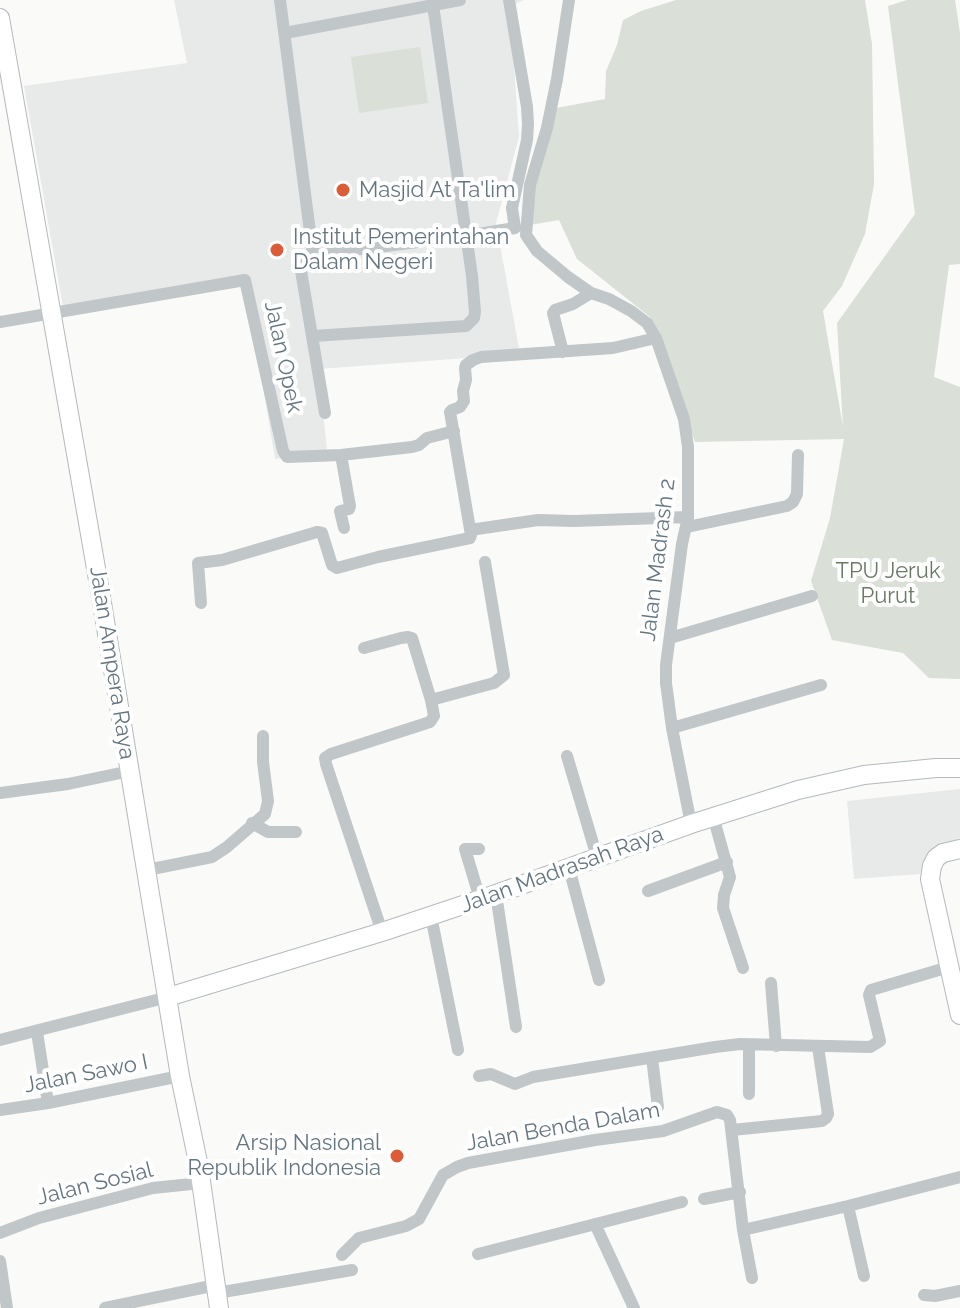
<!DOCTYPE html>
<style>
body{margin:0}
canvas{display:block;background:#fafaf8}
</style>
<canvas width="960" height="1308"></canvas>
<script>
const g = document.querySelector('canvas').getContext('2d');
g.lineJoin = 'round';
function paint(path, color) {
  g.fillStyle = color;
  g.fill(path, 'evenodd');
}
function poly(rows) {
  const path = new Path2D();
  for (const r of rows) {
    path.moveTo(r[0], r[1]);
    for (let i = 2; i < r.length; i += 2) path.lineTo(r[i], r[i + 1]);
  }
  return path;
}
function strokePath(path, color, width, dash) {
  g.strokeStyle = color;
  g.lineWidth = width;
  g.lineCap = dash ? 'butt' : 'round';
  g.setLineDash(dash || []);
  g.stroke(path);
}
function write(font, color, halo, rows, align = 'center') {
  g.font = font + ' Raleway,sans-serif';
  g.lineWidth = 8;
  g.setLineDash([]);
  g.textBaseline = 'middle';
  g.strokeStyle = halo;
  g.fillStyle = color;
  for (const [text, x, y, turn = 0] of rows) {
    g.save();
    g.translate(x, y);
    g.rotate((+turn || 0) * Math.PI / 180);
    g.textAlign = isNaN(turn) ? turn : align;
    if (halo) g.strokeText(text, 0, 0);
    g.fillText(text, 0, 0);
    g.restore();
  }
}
const built = poly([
 [174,0,524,0,510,6,519,137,496,223,520,354,319,369,327,451,275,459,245,278,63,307,24,86,187,63],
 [960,789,960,838,932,851,920,874,854,879,847,801]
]);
const green = poly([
 [676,0,865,0,872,44,874,184,865,234,842,286,823,311,843,427,837,323,915,214,888,6,907,0,955,0,960,33,960,264,949,265,934,377,960,387,960,679,929,678,903,653,832,640,811,581,830,518,844,439,695,442,650,317,577,259,559,220,524,226,556,108,605,99,606,71,617,45,623,20,641,11],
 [420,47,428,103,359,113,351,57]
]);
const street = poly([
 [280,0,313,255],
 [569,0,557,79,547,128,530,185,526,235,537,251,568,277,591,293,609,299,631,311,647,323,656,338,684,419,688,447,688,517,682,544,666,665,666,683,672,728,691,824],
 [285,33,460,0],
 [0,322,245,280,283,451,287,457,341,455,412,447,419,445,427,438,454,431],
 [313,336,466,326,474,318,475,312,472,276,433,5],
 [563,352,553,313,555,310,573,304,591,293],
 [325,413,300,265,301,261,313,255,466,236,515,228,512,208,527,140,528,124,527,107,509,0],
 [341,455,350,506,349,509,340,511,344,528],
 [687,527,787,506,793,502,797,494,798,455],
 [470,530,538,520,574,521,688,517],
 [201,603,198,563,222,560,317,532,322,533,332,565,337,568,378,557,470,538,471,535,450,412,452,410,460,407,464,401,463,391,466,380,465,368,466,365,473,360,481,357,613,348,656,338],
 [670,638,812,596],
 [364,648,401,638,408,637,412,638,431,700,434,716,430,722,331,754,325,758,326,764,382,932],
 [431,700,494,683,504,675,485,562],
 [672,728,821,685],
 [567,756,597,857],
 [0,793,68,784,130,771],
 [713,816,730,877,724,895,723,908,743,968],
 [252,823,268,832,296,832],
 [479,849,465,849,480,899],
 [569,868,599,980],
 [147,870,212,857,227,847,265,814,268,801,263,762,263,736],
 [648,891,727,862],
 [496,894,516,1027],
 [431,916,458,1050],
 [771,983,776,1046],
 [37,1032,48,1103],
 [0,1040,168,997],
 [749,1045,749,1094],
 [652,1058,658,1107],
 [479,1076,491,1074,515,1084,533,1077,715,1047,740,1044,870,1047,880,1041,869,995,871,990,949,967],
 [0,1110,48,1103,180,1076],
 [732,1130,822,1121,826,1118,828,1114,818,1047],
 [704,1199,740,1192],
 [848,1206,864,1276],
 [595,1224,634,1308],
 [743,1230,752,1278],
 [0,1233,39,1218,153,1188,201,1183],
 [478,1254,682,1202],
 [342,1255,359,1238,406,1226,419,1219,443,1175,457,1167,468,1163,595,1140,663,1131,717,1112,727,1115,730,1120,743,1230,848,1206,960,1177],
 [0,1261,7,1308],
 [217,1293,352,1270],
 [924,1295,935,1296,960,1291],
 [105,1308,216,1285]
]);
const secondary = poly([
 [0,18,101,597,180,1076,199,1167,219,1308],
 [960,849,943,853,936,858,932,866,930,879,960,1015],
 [168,997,382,932,496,894,691,824,798,790,864,775,936,768,960,768]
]);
const markers = [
 [343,190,8,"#db5c37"],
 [277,250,8,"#db5c37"],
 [397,1156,8,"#db5c37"]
];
const poiNames = [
 ["Masjid At Ta'lim",359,190],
 ["Institut Pemerintahan",293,237],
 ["Dalam Negeri",293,262],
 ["Arsip Nasional",381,1143,"right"],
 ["Republik Indonesia",381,1168,"right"]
];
const streetNames = [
 ["Jalan Opek",283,357,78],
 ["Jalan Madrash 2",658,560,-83],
 ["Jalan Ampera Raya",112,663,81],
 ["Jalan Madrasah Raya",562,870,-20],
 ["Jalan Sawo I",86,1074,-11],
 ["Jalan Benda Dalam",563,1127,-10],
 ["Jalan Sosial",95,1184,-14]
];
const parkNames = [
 ["TPU Jeruk",888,571],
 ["Purut",888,596]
];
paint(built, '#e8e9e9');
paint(green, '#dadfd7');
strokePath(secondary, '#b4babe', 20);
strokePath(street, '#c1c6c9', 12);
strokePath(secondary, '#fff', 18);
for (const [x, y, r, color] of markers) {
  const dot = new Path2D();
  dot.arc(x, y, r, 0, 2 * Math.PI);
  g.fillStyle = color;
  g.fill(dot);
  strokePath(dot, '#fff', 3);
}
write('22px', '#667681', '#fff', poiNames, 'left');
write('22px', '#667681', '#fff', streetNames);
write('22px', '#697a65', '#fff', parkNames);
</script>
